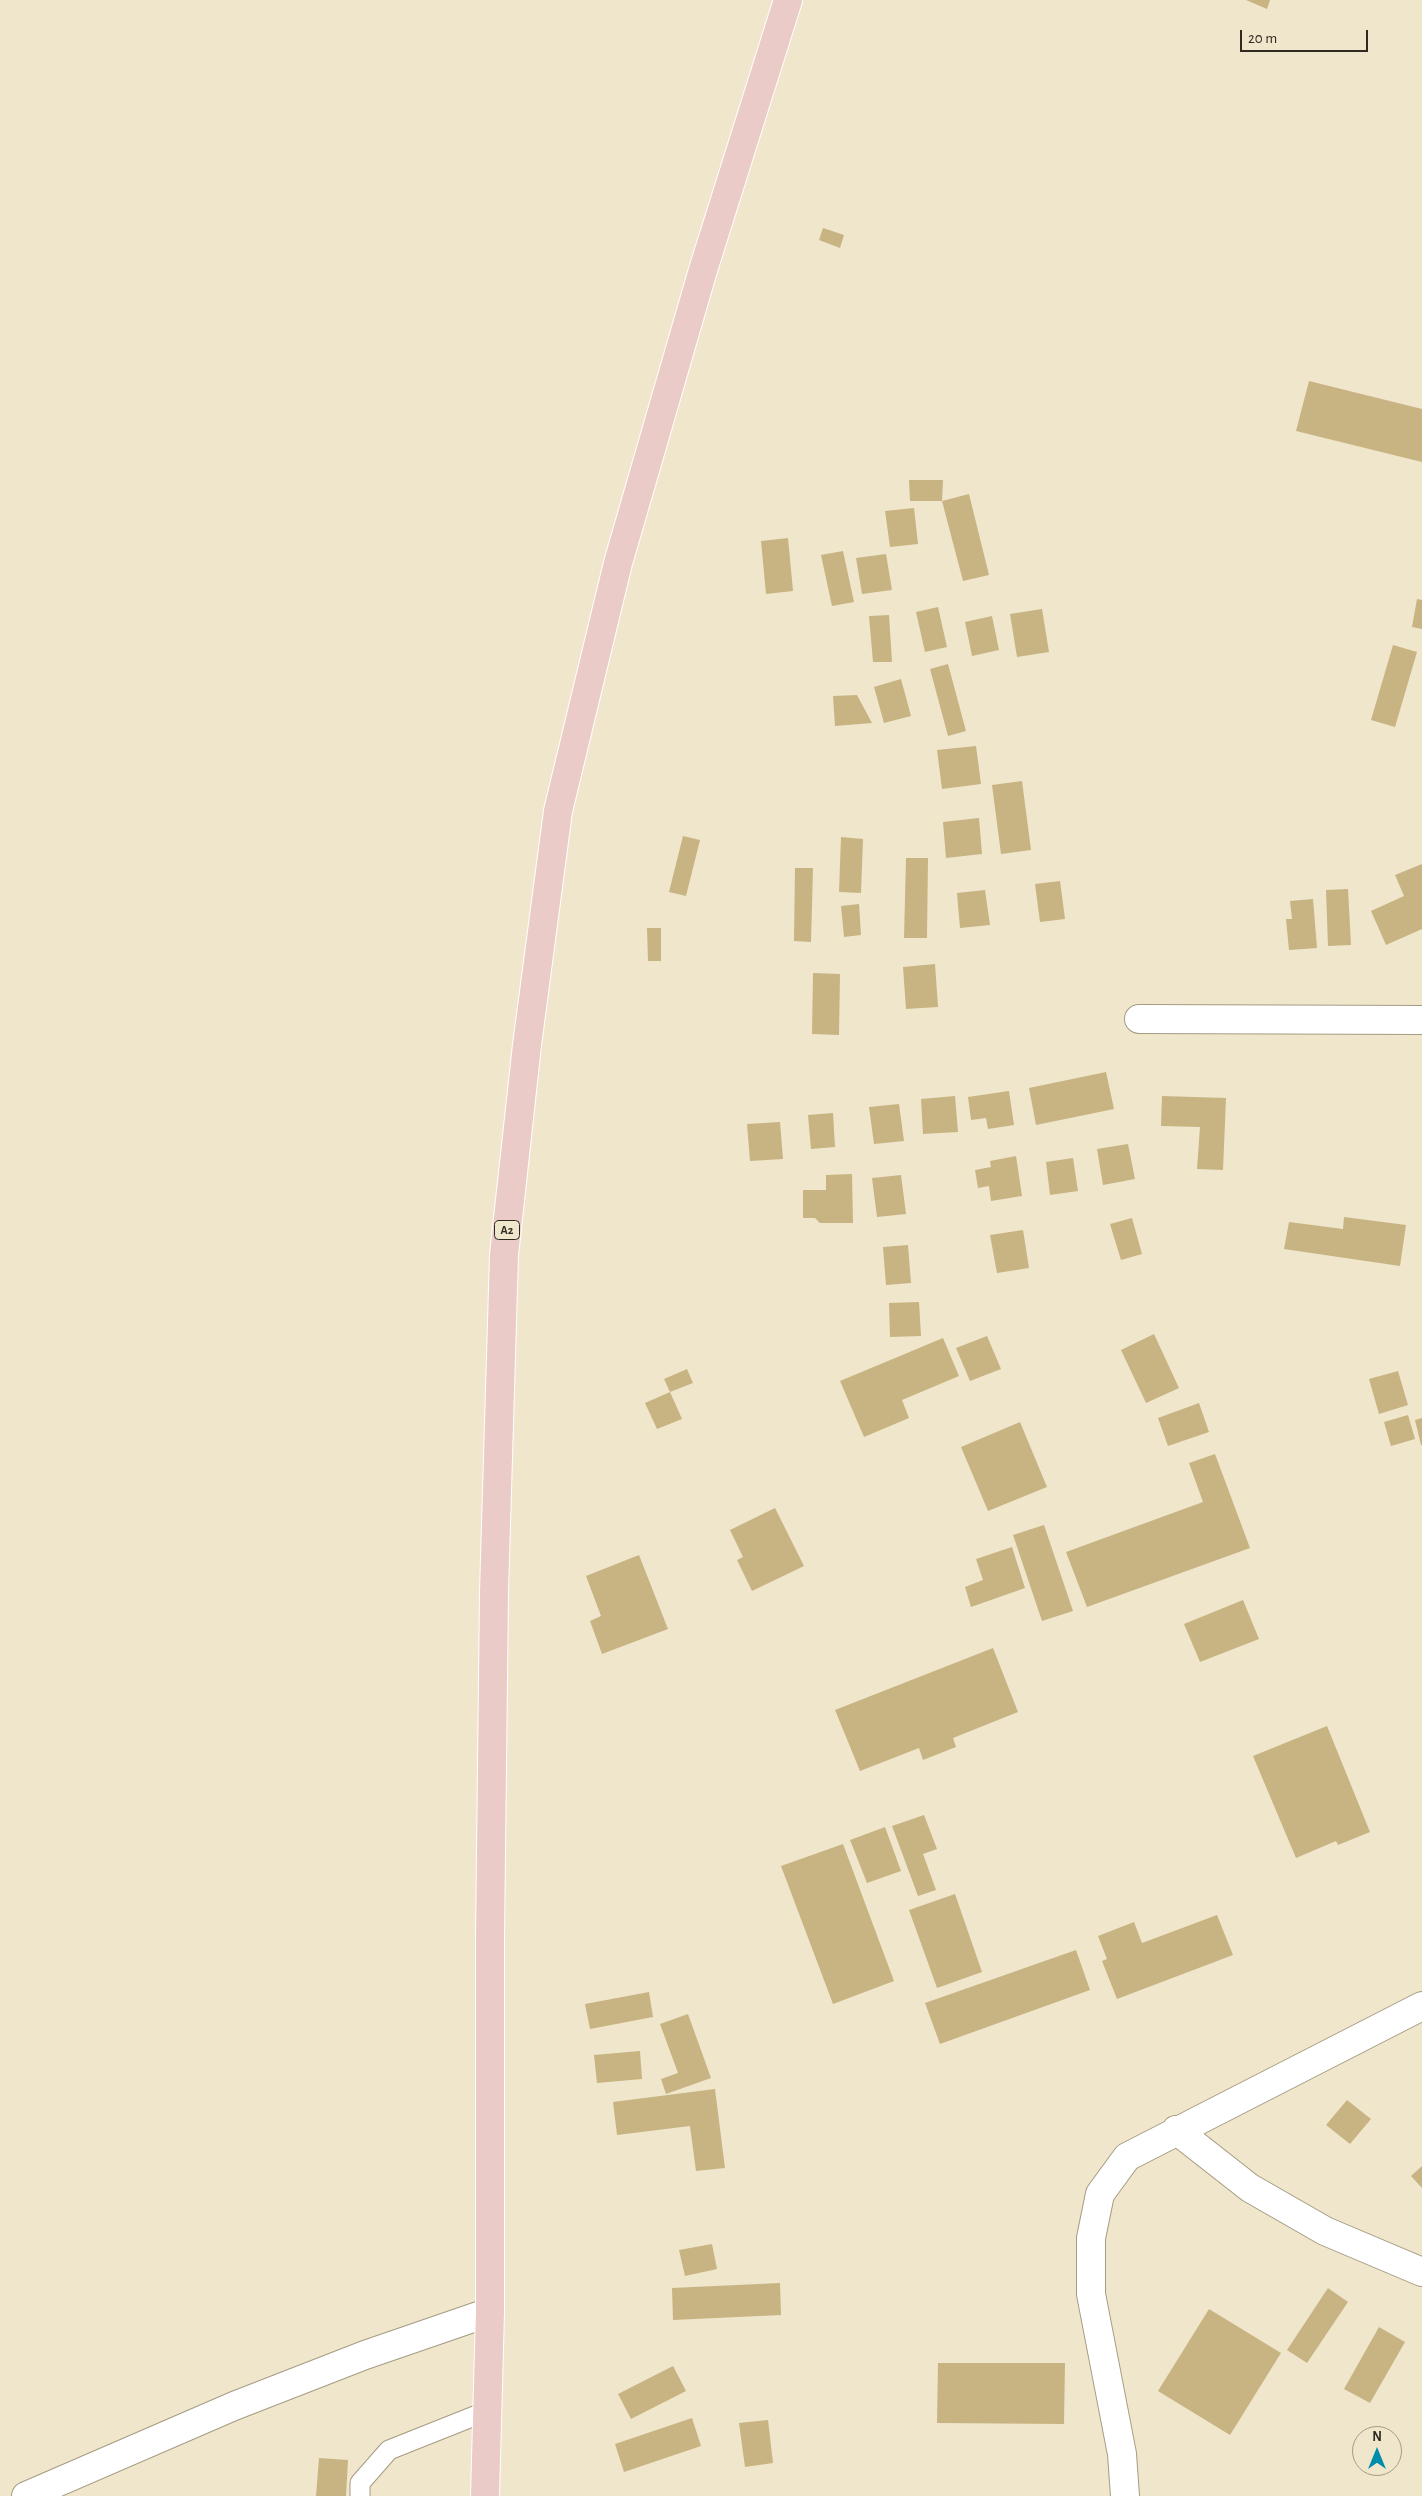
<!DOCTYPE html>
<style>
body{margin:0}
#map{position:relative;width:1422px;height:2496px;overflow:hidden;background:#f0e6cc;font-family:"Alegreya Sans",sans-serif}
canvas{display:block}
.north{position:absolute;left:1352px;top:2426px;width:50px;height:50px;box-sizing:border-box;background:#f0e6cc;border:1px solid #a29b87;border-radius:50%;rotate:0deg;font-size:14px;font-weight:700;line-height:20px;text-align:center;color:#2e2a20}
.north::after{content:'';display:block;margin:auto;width:18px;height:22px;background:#008daa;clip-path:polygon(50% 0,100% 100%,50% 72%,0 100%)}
.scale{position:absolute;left:1240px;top:30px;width:128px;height:22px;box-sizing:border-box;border:2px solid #2e2a20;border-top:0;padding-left:6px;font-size:15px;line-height:18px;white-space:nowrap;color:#2e2a20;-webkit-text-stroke:4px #f0e6cc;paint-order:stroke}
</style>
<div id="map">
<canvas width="1422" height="2496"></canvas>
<div class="north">N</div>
<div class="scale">20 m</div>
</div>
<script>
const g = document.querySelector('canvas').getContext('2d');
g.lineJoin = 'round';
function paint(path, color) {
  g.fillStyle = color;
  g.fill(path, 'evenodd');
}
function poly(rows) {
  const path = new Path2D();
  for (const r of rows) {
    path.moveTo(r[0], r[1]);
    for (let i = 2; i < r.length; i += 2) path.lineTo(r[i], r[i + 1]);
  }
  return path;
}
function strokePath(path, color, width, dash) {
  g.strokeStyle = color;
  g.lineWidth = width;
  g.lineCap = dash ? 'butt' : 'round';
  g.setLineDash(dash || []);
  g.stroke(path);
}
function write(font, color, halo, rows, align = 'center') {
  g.font = font + ' "Alegreya Sans",sans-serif';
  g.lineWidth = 5;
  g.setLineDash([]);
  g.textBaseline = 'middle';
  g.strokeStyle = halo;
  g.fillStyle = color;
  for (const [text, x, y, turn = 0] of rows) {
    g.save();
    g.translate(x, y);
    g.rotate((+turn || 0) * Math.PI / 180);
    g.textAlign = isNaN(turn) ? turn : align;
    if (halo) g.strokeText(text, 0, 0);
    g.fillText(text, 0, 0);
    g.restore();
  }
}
const building = poly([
 [1246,0,1270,0,1267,9],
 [823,228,844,235,840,248,819,240],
 [1309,381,1422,409,1422,462,1296,431],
 [909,480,943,480,942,501,910,501],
 [969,494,989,575,963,581,942,501],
 [914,508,918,544,890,547,885,511],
 [788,538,793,591,766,594,761,541],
 [843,551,854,602,832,606,821,555],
 [886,554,892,590,862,594,856,558],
 [1417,599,1422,600,1422,629,1412,627],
 [938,607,947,647,925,652,916,612],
 [1042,609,1049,652,1017,657,1010,614],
 [889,615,892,662,873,662,869,616],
 [992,616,999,650,972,656,965,622],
 [1393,645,1417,652,1395,727,1371,720],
 [948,664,966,731,948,736,930,669],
 [901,679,911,716,884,723,874,687],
 [857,695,872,723,835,726,833,696],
 [976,746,981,784,942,789,937,750],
 [1022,781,1031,850,1001,854,992,785],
 [979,818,982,854,946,858,943,822],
 [683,836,700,840,686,896,669,892],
 [841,837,863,839,861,893,839,892],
 [906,858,928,858,927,938,904,938],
 [1422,864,1422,929,1386,945,1371,911,1404,896,1395,875],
 [795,868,813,868,811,942,794,941],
 [1060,881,1065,919,1040,922,1035,884],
 [1348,889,1351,945,1328,946,1326,890],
 [985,890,990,925,960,928,957,893],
 [1313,899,1317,948,1289,950,1286,919,1292,919,1290,901],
 [859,904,861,935,844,937,841,906],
 [647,928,661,928,661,961,648,961],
 [935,964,938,1007,906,1009,903,967],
 [813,973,840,974,839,1035,812,1034],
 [1106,1072,1114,1109,1036,1125,1029,1088],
 [1009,1091,1014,1125,988,1129,986,1118,971,1120,968,1097],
 [955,1096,958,1132,923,1134,921,1099],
 [1162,1096,1226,1098,1223,1170,1197,1169,1200,1127,1161,1126],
 [899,1104,904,1141,874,1144,869,1107],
 [833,1113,835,1147,811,1149,808,1115],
 [780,1122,783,1159,750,1161,747,1124],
 [1128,1144,1135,1179,1103,1185,1097,1149],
 [1016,1156,1022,1196,991,1201,989,1186,978,1188,975,1170,991,1167,990,1161],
 [1073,1158,1078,1191,1050,1195,1046,1162],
 [852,1174,853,1223,820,1223,815,1218,803,1218,803,1190,826,1190,826,1175],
 [901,1175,906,1214,877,1217,872,1178],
 [1344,1217,1406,1225,1400,1266,1284,1249,1289,1222,1343,1229],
 [1132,1218,1142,1254,1121,1260,1110,1224],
 [1023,1230,1029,1268,997,1273,990,1235],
 [908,1245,911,1283,886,1285,883,1247],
 [919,1302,921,1336,890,1337,889,1303],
 [1154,1334,1179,1388,1146,1403,1121,1350],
 [987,1336,1001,1369,970,1381,956,1348],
 [943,1338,959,1376,902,1400,909,1418,864,1437,840,1381],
 [687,1369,693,1383,670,1392,682,1419,657,1429,645,1403,670,1392,664,1379],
 [1398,1371,1408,1405,1379,1414,1369,1379],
 [1199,1403,1209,1432,1168,1446,1158,1418],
 [1408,1415,1415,1439,1391,1446,1384,1422],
 [1422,1418,1422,1445,1421,1445,1415,1420],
 [1020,1422,1047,1487,988,1511,961,1447],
 [1215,1454,1250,1548,1087,1607,1066,1552,1203,1502,1189,1463],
 [775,1508,804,1566,752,1591,737,1560,743,1557,730,1530],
 [1044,1525,1073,1611,1042,1621,1013,1535],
 [1012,1547,1025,1588,971,1607,965,1587,983,1580,976,1559],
 [639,1555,668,1629,602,1654,590,1621,601,1616,586,1576],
 [1243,1600,1259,1639,1200,1662,1184,1624],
 [993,1648,1018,1712,953,1738,956,1747,923,1760,919,1748,860,1771,835,1710],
 [1327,1726,1370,1832,1338,1845,1336,1841,1296,1858,1253,1756],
 [924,1815,937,1849,923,1854,936,1890,918,1896,892,1826],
 [885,1827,901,1871,867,1883,850,1840],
 [843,1844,894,1981,833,2004,781,1866],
 [955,1894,982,1972,937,1988,909,1910],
 [1217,1915,1233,1955,1117,1999,1102,1961,1107,1959,1098,1936,1134,1922,1142,1943],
 [1076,1950,1090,1990,940,2044,925,2003],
 [649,1992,653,2017,590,2029,585,2004],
 [688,2014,711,2078,666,2094,661,2079,678,2073,660,2024],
 [640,2051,642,2079,597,2083,594,2055],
 [715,2089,725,2168,696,2171,690,2126,617,2135,613,2102],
 [1347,2100,1371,2119,1350,2144,1326,2125],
 [1422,2166,1422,2188,1411,2176],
 [712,2244,717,2269,685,2276,679,2250],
 [780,2283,781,2315,673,2320,672,2288],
 [1328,2288,1348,2302,1307,2363,1287,2350],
 [1209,2309,1281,2353,1230,2435,1158,2391],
 [1379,2327,1405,2342,1370,2403,1344,2389],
 [938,2363,1065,2363,1064,2424,937,2423],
 [673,2366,686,2391,631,2419,618,2394],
 [692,2418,701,2446,624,2472,615,2444],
 [768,2420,773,2463,745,2467,739,2423],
 [319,2458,348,2460,346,2496,316,2496]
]);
const lane = poly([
 [360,2496,360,2483,389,2450,487,2411]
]);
const street = poly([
 [1139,1019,1422,1020],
 [1176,2130,1250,2188,1325,2231,1422,2272],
 [1125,2496,1122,2454,1091,2294,1091,2238,1100,2194,1127,2157,1422,2006]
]);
const secondary = poly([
 [26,2496,234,2406,365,2355,490,2312]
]);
const highway = poly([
 [485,2496,490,2312,490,1939,494,1592,504,1255,527,1045,558,811,618,563,703,270,788,0]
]);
const shields = [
 [507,1230,25]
];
const shieldNames = [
 ["A2",507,1230]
];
paint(building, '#c7b482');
strokePath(lane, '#a49b82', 21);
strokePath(street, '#a49b82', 30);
strokePath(secondary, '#a49b82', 30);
strokePath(highway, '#fff', 30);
strokePath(lane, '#fff', 19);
strokePath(street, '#fff', 28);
strokePath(secondary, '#fff', 28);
strokePath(highway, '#eacbc8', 28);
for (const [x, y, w] of shields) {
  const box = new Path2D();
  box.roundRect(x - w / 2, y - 9.5, w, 19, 4);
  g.fillStyle = '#f0e6cc';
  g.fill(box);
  strokePath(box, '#2e2a20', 1);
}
write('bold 12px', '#2e2a20', null, shieldNames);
</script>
